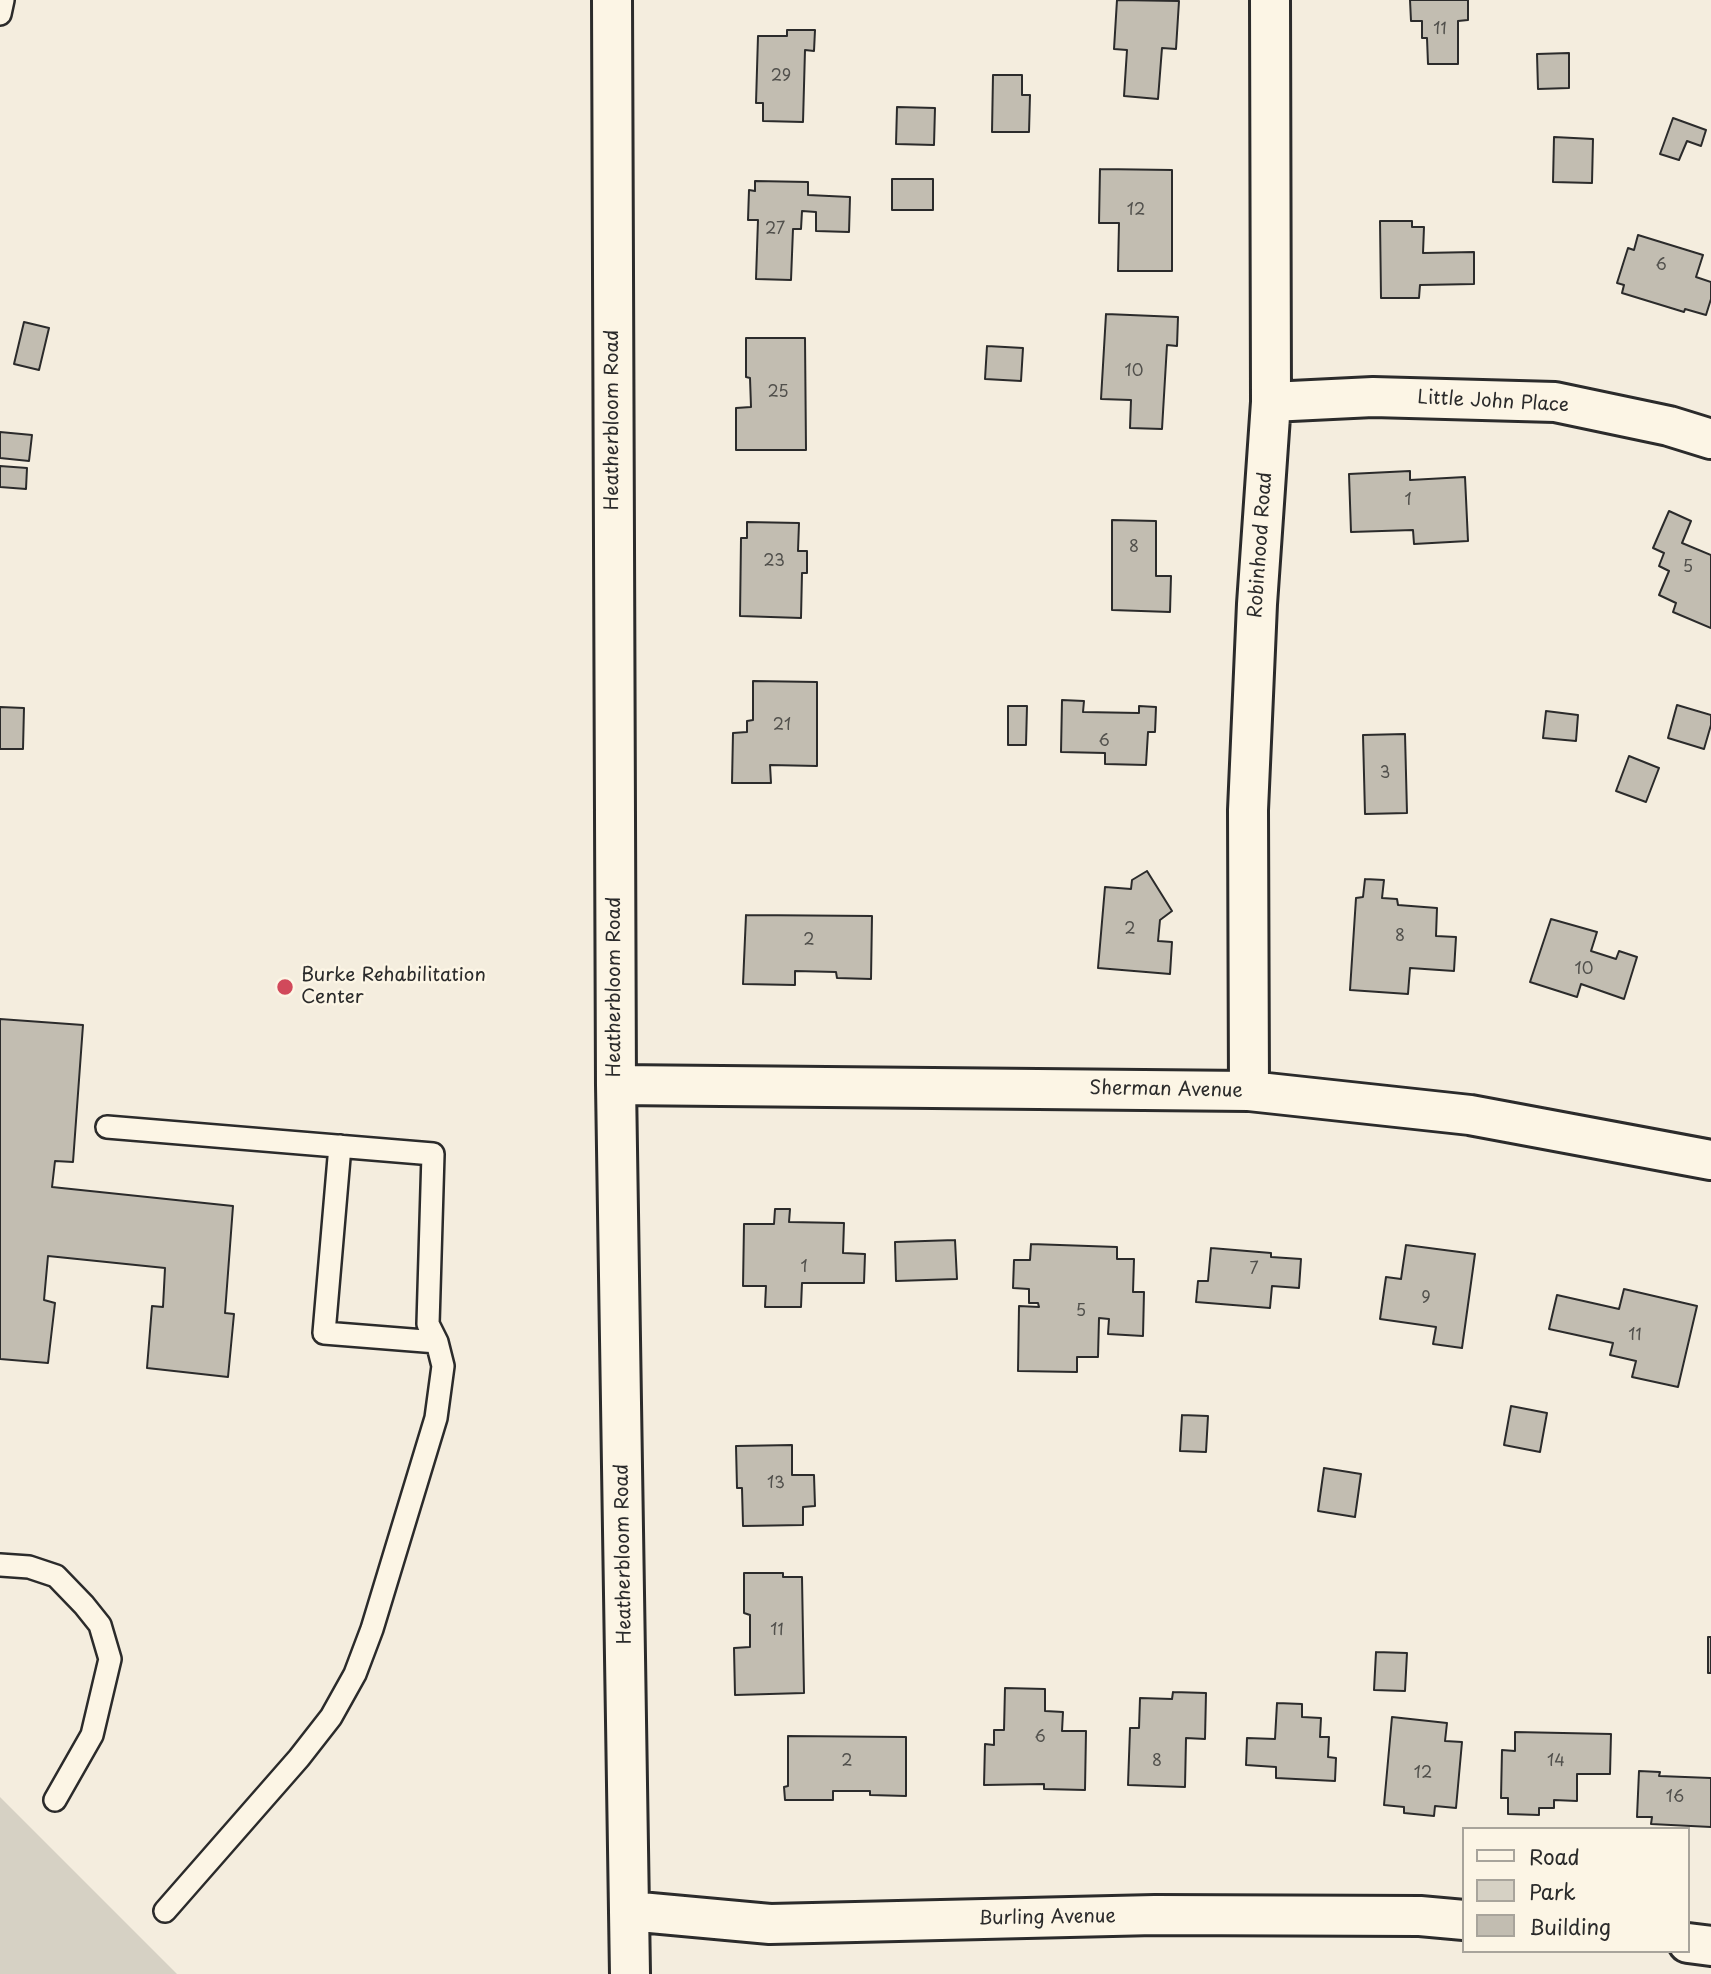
<!DOCTYPE html>
<style>
body{margin:0}
#map{position:relative;width:1711px;height:1974px;overflow:hidden;background:#f4edde;font-family:"Playpen Sans",sans-serif}
canvas{display:block}
.legend{position:absolute;left:1462px;top:1827px;width:228px;height:126px;box-sizing:border-box;background:#fcf5e5;border:2px solid #a8a49b;margin:0;padding:9px 12px;list-style:none;font-size:21px;color:#2b2b2b}
.legend li{display:flex;align-items:center;gap:14px;height:35px}
.legend b{width:35px;border:2px solid #a8a49b}
</style>
<div id="map">
<canvas width="1711" height="1974"></canvas>
<ul class="legend">
<li><b style="height:9px;background:#fcf5e5"></b>Road</li>
<li><b style="height:19px;background:#d6d1c4"></b>Park</li>
<li><b style="height:19px;background:#c2bdb1"></b>Building</li>
</ul>
</div>
<script>
const g = document.querySelector('canvas').getContext('2d');
g.lineJoin = 'round';
function paint(path, color) {
  g.fillStyle = color;
  g.fill(path, 'evenodd');
}
function poly(rows) {
  const path = new Path2D();
  for (const r of rows) {
    path.moveTo(r[0], r[1]);
    for (let i = 2; i < r.length; i += 2) path.lineTo(r[i], r[i + 1]);
  }
  return path;
}
function strokePath(path, color, width, dash) {
  g.strokeStyle = color;
  g.lineWidth = width;
  g.lineCap = dash ? 'butt' : 'round';
  g.setLineDash(dash || []);
  g.stroke(path);
}
function write(font, color, halo, rows, align = 'center') {
  g.font = font + ' "Playpen Sans",sans-serif';
  g.lineWidth = 5;
  g.setLineDash([]);
  g.textBaseline = 'middle';
  g.strokeStyle = halo;
  g.fillStyle = color;
  for (const [text, x, y, turn = 0] of rows) {
    g.save();
    g.translate(x, y);
    g.rotate((+turn || 0) * Math.PI / 180);
    g.textAlign = isNaN(turn) ? turn : align;
    if (halo) g.strokeText(text, 0, 0);
    g.fillText(text, 0, 0);
    g.restore();
  }
}
const green = poly([
 [0,1797,177,1974,0,1974]
]);
const building = poly([
 [1117,0,1179,1,1176,49,1162,48,1158,99,1124,96,1127,50,1114,49,1117,0],
 [1410,0,1468,0,1468,20,1458,21,1458,64,1428,64,1427,38,1422,38,1422,21,1411,21,1410,0],
 [787,30,815,30,814,51,805,50,803,122,763,121,763,103,756,103,758,36,787,36,787,30],
 [1569,53,1569,88,1538,89,1537,54,1569,53],
 [993,75,1022,75,1022,95,1030,95,1029,132,992,132,993,75],
 [897,107,935,108,934,145,896,144,897,107],
 [1673,118,1706,130,1701,146,1687,141,1679,160,1660,154,1673,118],
 [1554,137,1593,139,1592,183,1553,182,1554,137],
 [1100,169,1172,170,1172,271,1118,271,1119,223,1099,223,1100,169],
 [892,179,933,179,933,210,892,210,892,179],
 [755,181,808,182,808,195,850,197,849,232,816,231,816,212,802,211,801,229,793,229,791,280,756,279,758,220,748,220,749,190,755,191,755,181],
 [1380,221,1412,221,1412,227,1424,227,1423,253,1474,252,1474,284,1420,285,1419,298,1381,298,1380,221],
 [1638,235,1703,255,1696,277,1711,282,1711,299,1706,315,1685,309,1684,312,1622,293,1624,285,1617,283,1628,248,1634,250,1638,235],
 [1106,314,1178,317,1177,346,1167,345,1162,429,1130,428,1131,400,1101,399,1106,314],
 [24,322,49,328,39,370,14,364,24,322],
 [746,338,805,338,806,450,736,450,736,408,751,407,750,378,746,377,746,338],
 [987,346,1023,348,1021,381,985,379,987,346],
 [0,432,32,435,29,461,0,458,0,432],
 [0,466,27,468,26,489,0,487,0,466],
 [1410,471,1410,480,1465,477,1468,541,1414,544,1413,530,1351,532,1349,474,1410,471],
 [1669,511,1691,521,1682,543,1711,555,1711,628,1673,612,1676,603,1659,595,1669,571,1659,566,1664,553,1653,548,1669,511],
 [1112,520,1156,521,1156,576,1171,576,1170,612,1112,610,1112,520],
 [747,522,799,523,798,551,807,551,807,573,802,573,801,618,740,616,741,538,747,538,747,522],
 [753,681,817,682,817,766,770,765,771,783,732,783,733,733,747,732,747,721,753,720,753,681],
 [1062,700,1084,701,1083,712,1139,713,1139,706,1156,707,1155,732,1148,732,1146,765,1105,764,1105,753,1061,752,1062,700],
 [1677,705,1711,715,1711,725,1704,749,1668,738,1677,705],
 [1008,706,1027,706,1026,745,1008,745,1008,706],
 [0,707,24,708,23,749,0,749,0,707],
 [1546,711,1578,715,1576,741,1543,738,1546,711],
 [1405,734,1407,813,1365,814,1363,735,1405,734],
 [1629,756,1659,768,1646,802,1616,791,1629,756],
 [1147,871,1172,911,1160,920,1158,941,1172,942,1170,974,1098,968,1105,887,1131,889,1132,880,1147,871],
 [1365,879,1384,880,1382,898,1397,899,1398,905,1437,908,1436,936,1456,937,1454,971,1410,968,1408,994,1350,990,1356,898,1363,897,1365,879],
 [746,915,872,916,871,979,837,978,836,972,795,971,795,985,743,984,746,915],
 [1551,919,1597,932,1591,951,1616,959,1619,951,1637,957,1624,999,1581,984,1577,997,1530,982,1551,919],
 [0,1019,83,1025,73,1162,55,1161,52,1187,233,1206,225,1313,234,1314,228,1377,147,1368,152,1306,163,1307,165,1268,48,1256,44,1300,55,1303,48,1363,0,1359,0,1019],
 [775,1209,790,1209,789,1222,844,1223,843,1253,865,1254,864,1283,802,1283,801,1307,765,1307,766,1286,743,1286,744,1224,774,1224,775,1209],
 [955,1240,957,1279,896,1281,895,1242,955,1240],
 [1031,1244,1117,1247,1117,1259,1134,1259,1133,1292,1144,1292,1143,1336,1108,1334,1109,1319,1099,1318,1098,1357,1077,1357,1077,1372,1018,1371,1019,1306,1039,1307,1038,1303,1029,1303,1029,1289,1013,1288,1014,1260,1030,1260,1031,1244],
 [1406,1245,1475,1254,1462,1348,1433,1344,1436,1327,1380,1319,1386,1277,1401,1279,1406,1245],
 [1211,1248,1271,1253,1271,1257,1301,1259,1299,1288,1272,1286,1270,1308,1196,1302,1198,1281,1208,1281,1211,1248],
 [1624,1289,1697,1306,1678,1387,1632,1377,1636,1361,1610,1355,1613,1343,1549,1329,1557,1295,1619,1309,1624,1289],
 [1511,1406,1547,1413,1540,1452,1504,1445,1511,1406],
 [1182,1415,1208,1416,1206,1452,1180,1451,1182,1415],
 [792,1445,792,1475,814,1475,815,1506,803,1507,803,1525,743,1526,742,1488,737,1488,736,1446,792,1445],
 [1324,1468,1361,1474,1355,1517,1318,1511,1324,1468],
 [744,1573,783,1573,783,1577,802,1577,804,1693,735,1695,734,1648,750,1647,750,1615,744,1613,744,1573],
 [1708,1637,1711,1637,1711,1673,1708,1673,1708,1637],
 [1376,1652,1407,1653,1405,1691,1374,1690,1376,1652],
 [1005,1688,1045,1689,1045,1711,1063,1712,1062,1731,1086,1731,1085,1790,1044,1789,1044,1784,984,1785,985,1744,994,1745,994,1730,1004,1730,1005,1688],
 [1173,1692,1206,1693,1205,1739,1186,1738,1185,1787,1128,1785,1130,1728,1139,1728,1140,1698,1172,1699,1173,1692],
 [1277,1703,1302,1704,1302,1717,1321,1718,1320,1737,1329,1737,1328,1757,1336,1758,1335,1781,1276,1778,1276,1767,1246,1765,1247,1738,1275,1739,1277,1703],
 [1392,1717,1447,1723,1445,1741,1462,1742,1456,1808,1435,1806,1434,1816,1404,1813,1404,1807,1384,1805,1392,1717],
 [1515,1732,1611,1734,1610,1774,1577,1774,1577,1801,1554,1800,1554,1808,1539,1808,1539,1815,1508,1814,1508,1798,1501,1798,1502,1750,1515,1751,1515,1732],
 [788,1736,906,1737,906,1796,870,1795,870,1791,833,1791,833,1800,785,1800,784,1787,788,1786,788,1736],
 [1639,1771,1660,1772,1659,1776,1711,1778,1711,1827,1651,1824,1652,1817,1637,1817,1639,1771]
]);
const service = poly([
 [0,14,3,0],
 [107,1127,433,1154,428,1324,437,1342,443,1366,436,1418,372,1629,355,1674,331,1717,299,1758,165,1911],
 [340,1146,324,1333,437,1342],
 [0,1565,29,1567,56,1576,84,1605,100,1625,110,1659,92,1735,55,1800]
]);
const minor = poly([
 [612,0,616,1085,630,1974],
 [1271,402,1373,397,1555,402,1669,426,1711,439],
 [616,1085,1249,1091,1470,1115,1711,1160],
 [1249,1091,1248,810,1257,604,1271,402,1270,0],
 [629,1911,770,1924,1155,1915,1420,1916,1464,1920],
 [1688,1943,1711,1946]
]);
const markers = [
 [285,987,9,"#d1495b"]
];
const numberNames = [
 ["11",1440,30],
 ["29",781,77],
 ["12",1136,211],
 ["27",775,230],
 ["6",1661,266],
 ["10",1134,372],
 ["25",778,393],
 ["1",1408,501],
 ["8",1134,548],
 ["23",774,562],
 ["5",1688,568],
 ["21",782,726],
 ["6",1104,742],
 ["3",1385,774],
 ["2",1130,930],
 ["8",1400,937],
 ["2",809,941],
 ["10",1584,970],
 ["1",804,1268],
 ["7",1254,1270],
 ["9",1426,1299],
 ["5",1081,1312],
 ["11",1635,1336],
 ["13",776,1484],
 ["11",777,1631],
 ["6",1040,1738],
 ["2",847,1762],
 ["8",1157,1762],
 ["14",1556,1762],
 ["12",1423,1774],
 ["16",1675,1798]
];
const streetNames = [
 ["Little John Place",1493,402,3],
 ["Heatherbloom Road",613,420,-90],
 ["Robinhood Road",1261,545,-86],
 ["Heatherbloom Road",615,987,-90],
 ["Sherman Avenue",1166,1090,1],
 ["Heatherbloom Road",624,1554,-91],
 ["Burling Avenue",1047,1918,-1]
];
const poiNames = [
 ["Burke Rehabilitation",301,976],
 ["Center",301,998]
];
paint(green, '#d6d1c4');
paint(building, '#c2bdb1');
strokePath(building, '#2b2b2b', 2);
strokePath(service, '#2b2b2b', 26);
strokePath(minor, '#2b2b2b', 44);
strokePath(service, '#fcf5e5', 21);
strokePath(minor, '#fcf5e5', 38);
for (const [x, y, r, color] of markers) {
  const dot = new Path2D();
  dot.arc(x, y, r, 0, 2 * Math.PI);
  g.fillStyle = color;
  g.fill(dot);
  strokePath(dot, '#fcf5e5', 2.5);
}
write('16px', '#51504c', null, numberNames);
write('19px', '#2b2b2b', '#fcf5e5', streetNames);
write('19px', '#2b2b2b', '#fcf5e5', poiNames, 'left');
</script>
